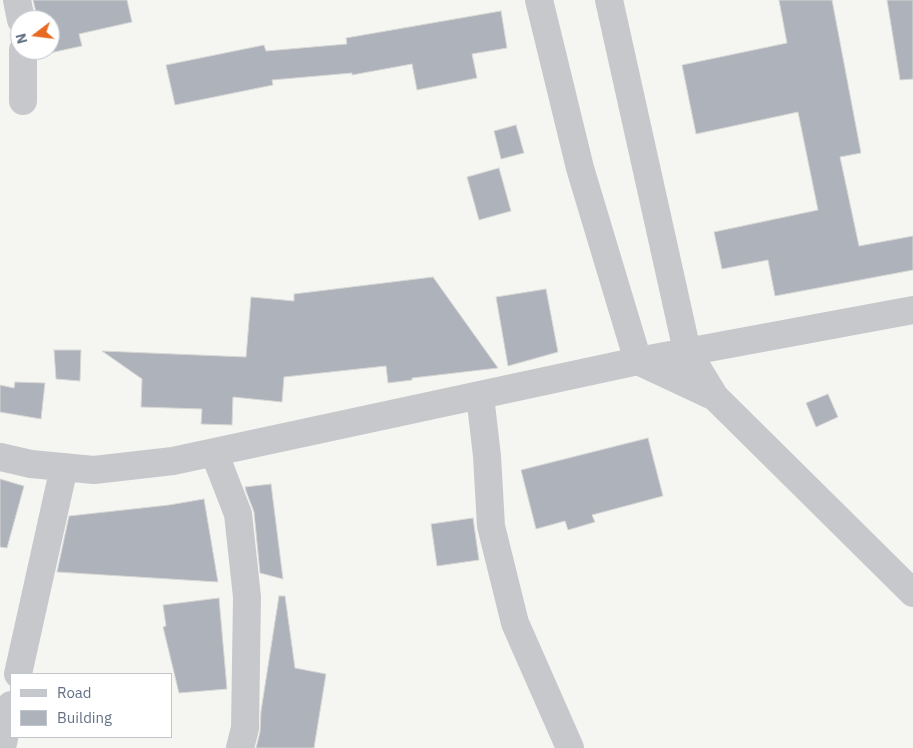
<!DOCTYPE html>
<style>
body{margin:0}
#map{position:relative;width:913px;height:748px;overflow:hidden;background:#f5f6f2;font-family:"IBM Plex Sans",sans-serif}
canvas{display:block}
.legend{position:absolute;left:10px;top:673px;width:162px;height:65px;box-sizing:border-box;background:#fff;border:1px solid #c1c6ce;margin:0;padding:6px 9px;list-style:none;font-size:15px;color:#647184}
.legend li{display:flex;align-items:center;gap:10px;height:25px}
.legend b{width:25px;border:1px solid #c1c6ce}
.north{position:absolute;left:10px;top:10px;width:50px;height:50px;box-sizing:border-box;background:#fff;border:1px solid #c1c6ce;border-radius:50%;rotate:255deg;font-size:14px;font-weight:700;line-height:20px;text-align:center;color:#647184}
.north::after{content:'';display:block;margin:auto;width:18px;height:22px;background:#e86920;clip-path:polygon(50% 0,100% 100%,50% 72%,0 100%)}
</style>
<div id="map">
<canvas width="913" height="748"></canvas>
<ul class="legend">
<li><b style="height:6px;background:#c6c8cc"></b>Road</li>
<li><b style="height:14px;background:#aeb3bb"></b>Building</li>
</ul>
<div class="north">N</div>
</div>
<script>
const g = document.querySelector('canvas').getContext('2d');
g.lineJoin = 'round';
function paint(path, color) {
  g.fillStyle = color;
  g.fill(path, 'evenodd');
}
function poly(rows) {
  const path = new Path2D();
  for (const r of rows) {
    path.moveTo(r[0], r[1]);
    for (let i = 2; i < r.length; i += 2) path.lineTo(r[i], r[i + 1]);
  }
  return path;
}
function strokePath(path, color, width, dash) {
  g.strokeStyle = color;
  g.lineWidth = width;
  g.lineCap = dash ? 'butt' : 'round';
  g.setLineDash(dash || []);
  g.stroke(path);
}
const building = poly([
 [33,0,127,0,132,22,79,34,82,46,45,54,44,50,50,50,50,20,38,20,33,0],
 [779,0,832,0,861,153,840,157,859,246,913,236,913,270,775,296,768,260,722,269,714,232,818,210,798,112,696,134,682,65,787,43,779,0],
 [887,0,913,0,913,79,900,80,887,0],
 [501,11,507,48,472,54,477,78,417,90,412,64,352,75,352,73,272,80,273,85,175,105,166,65,264,45,266,51,347,44,346,38,501,11],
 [516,125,524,153,501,159,494,131,516,125],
 [499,168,511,211,479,220,467,177,499,168],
 [433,277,498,368,412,378,412,380,388,383,386,366,284,377,282,402,233,397,232,425,201,424,202,409,141,407,142,379,102,351,246,357,251,297,294,301,294,294,433,277],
 [546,289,558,352,508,366,496,297,546,289],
 [54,350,81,350,80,381,56,379,54,350],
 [15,382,45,383,41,419,0,412,0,385,14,388,15,382],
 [828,394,838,417,816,427,806,403,828,394],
 [648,438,663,496,592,515,595,522,568,530,565,521,536,529,521,470,648,438],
 [0,479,24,486,7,548,0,547,0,479],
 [271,484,283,579,260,573,254,512,246,491,245,487,271,484],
 [204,499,218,582,57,572,69,516,169,505,204,499],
 [473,518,479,560,437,566,431,524,473,518],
 [279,596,285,596,295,668,326,674,314,748,256,748,260,732,261,711,279,596],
 [219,598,227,689,179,693,163,627,166,626,163,605,219,598]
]);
const minor = poly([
 [17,0,21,20],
 [539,0,580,168,638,361,715,397],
 [609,0,687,351,715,397,913,593],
 [23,101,23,50],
 [480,396,487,456,491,526,515,623,570,748],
 [214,452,238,514,247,597,245,728,240,748],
 [0,457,31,464,94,470,173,461,638,361,913,310],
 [18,674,64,467],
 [2,748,11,705]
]);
paint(building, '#aeb3bb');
strokePath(building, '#d7d7d5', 1);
strokePath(minor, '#c6c8cc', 28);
</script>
